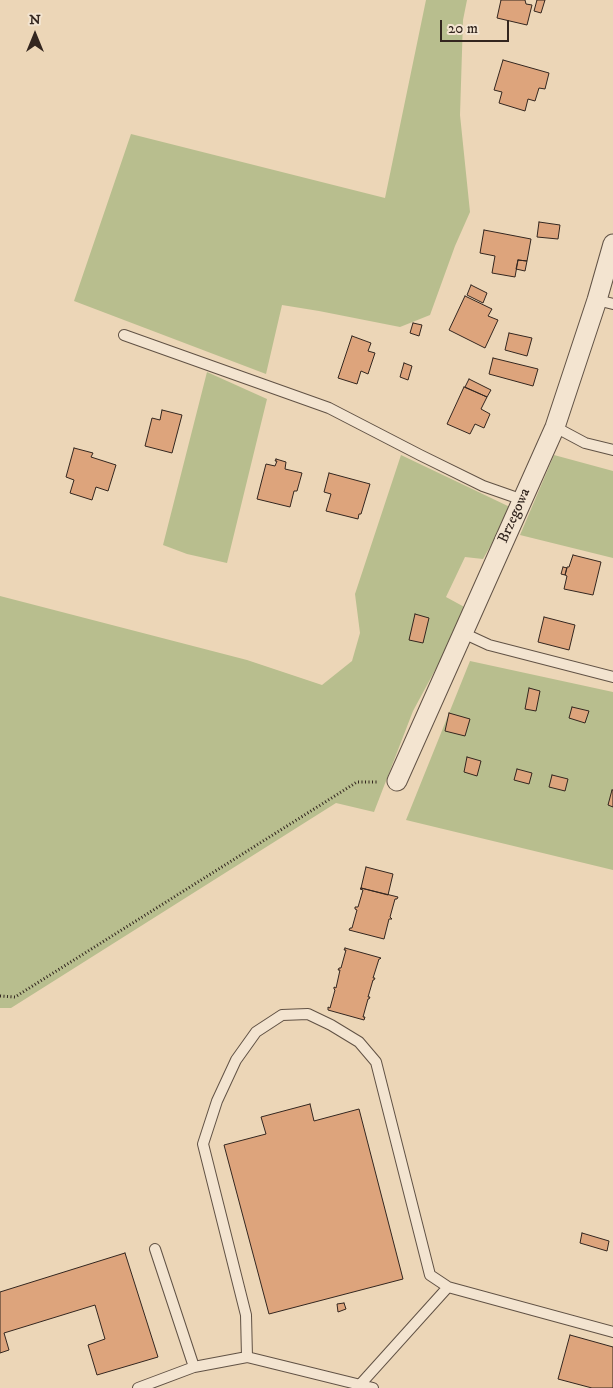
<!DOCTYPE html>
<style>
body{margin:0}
#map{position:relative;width:613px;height:1388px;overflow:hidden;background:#ecd6b7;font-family:"IM FELL DW Pica",serif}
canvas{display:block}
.north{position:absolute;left:10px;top:10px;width:50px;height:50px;-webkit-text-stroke:4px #f3e4d0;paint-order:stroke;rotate:0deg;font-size:14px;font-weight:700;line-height:20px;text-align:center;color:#33261f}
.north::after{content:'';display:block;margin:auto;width:18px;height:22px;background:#33261f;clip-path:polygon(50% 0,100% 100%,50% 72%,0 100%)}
.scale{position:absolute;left:440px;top:20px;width:69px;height:22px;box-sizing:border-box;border:2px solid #33261f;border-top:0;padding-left:6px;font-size:15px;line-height:18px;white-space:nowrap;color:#33261f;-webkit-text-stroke:4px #f3e4d0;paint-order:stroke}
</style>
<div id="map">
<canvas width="613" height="1388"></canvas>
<div class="north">N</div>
<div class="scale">20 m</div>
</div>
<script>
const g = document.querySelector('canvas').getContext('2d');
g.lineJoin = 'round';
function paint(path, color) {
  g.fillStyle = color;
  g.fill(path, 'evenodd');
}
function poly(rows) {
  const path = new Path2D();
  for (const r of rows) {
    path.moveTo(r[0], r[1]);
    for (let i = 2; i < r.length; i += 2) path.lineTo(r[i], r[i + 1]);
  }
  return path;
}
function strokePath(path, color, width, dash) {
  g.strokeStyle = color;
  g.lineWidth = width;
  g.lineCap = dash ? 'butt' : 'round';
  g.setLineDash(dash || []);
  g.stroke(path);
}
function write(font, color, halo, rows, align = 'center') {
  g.font = font + ' "IM FELL DW Pica",serif';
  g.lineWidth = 4;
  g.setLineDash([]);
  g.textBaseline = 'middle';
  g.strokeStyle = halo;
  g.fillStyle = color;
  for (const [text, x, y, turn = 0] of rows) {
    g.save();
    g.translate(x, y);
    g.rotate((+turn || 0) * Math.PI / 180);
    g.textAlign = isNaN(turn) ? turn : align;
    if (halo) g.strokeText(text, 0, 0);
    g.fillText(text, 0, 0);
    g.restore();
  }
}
const green = poly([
 [426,0,467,0,463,20,460,115,470,212,455,246,430,315,400,327,319,311,282,305,266,374,74,301,131,134,385,198],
 [207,372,267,399,227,563,187,554,163,545],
 [401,455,512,508,483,559,465,557,446,597,468,609,413,711,374,812,336,803,11,1008,0,1008,0,596,247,660,322,685,352,661,360,633,355,594],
 [554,455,613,471,613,558,520,535],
 [470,661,613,692,613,870,406,820]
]);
const building = poly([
 [501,0,525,0,526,4,532,5,527,25,497,18,501,0],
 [537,0,545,0,541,13,534,11,537,0],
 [503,60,549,73,545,89,539,88,535,101,528,99,525,111,499,103,502,92,494,90,503,60],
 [539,222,560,225,558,239,537,237,539,222],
 [484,230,531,239,527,261,518,260,515,277,492,273,495,256,480,253,484,230],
 [518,260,527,261,525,271,516,269,518,260],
 [471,285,487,293,483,303,467,295,471,285],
 [465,296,492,309,488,316,498,320,485,348,449,330,465,296],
 [413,323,422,325,419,336,410,333,413,323],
 [509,333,532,338,527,356,505,350,509,333],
 [352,336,371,343,368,351,375,353,368,374,361,371,357,384,338,378,352,336],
 [493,358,538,369,533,386,489,374,493,358],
 [404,363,412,366,408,380,400,377,404,363],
 [469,379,491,390,487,397,465,387,469,379],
 [464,387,487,397,481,409,490,414,484,428,475,424,470,434,447,424,464,387],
 [162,410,182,415,172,453,145,446,152,418,160,420,162,410],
 [74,448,93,453,91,457,116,465,108,491,96,487,92,500,70,493,74,480,66,477,74,448],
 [276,459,286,462,285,469,302,473,297,491,294,491,290,507,257,499,266,464,275,466,277,461,275,461,276,459],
 [329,473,370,484,361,514,359,514,358,519,326,511,331,494,324,492,329,473],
 [573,555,601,562,593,595,564,589,567,576,565,575,567,567,569,567,573,555],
 [563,567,567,568,565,575,561,574,563,567],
 [415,614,429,618,423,643,409,640,415,614],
 [544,617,575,625,569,650,538,642,544,617],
 [529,688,540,691,536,711,525,709,529,688],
 [572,707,589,711,585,723,569,718,572,707],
 [449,713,470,719,465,736,445,731,449,713],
 [467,757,481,761,477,776,464,772,467,757],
 [517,769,532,773,529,784,514,780,517,769],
 [552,775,568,779,565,791,549,787,552,775],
 [612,790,613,790,613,807,608,805,612,790],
 [366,867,393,874,388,895,361,888,366,867],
 [361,888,398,897,397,899,395,899,390,917,392,919,389,919,384,939,349,930,350,928,352,928,357,910,355,909,355,907,358,907,363,890,360,889,361,888],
 [345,948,381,958,380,959,379,959,373,978,375,978,374,980,373,980,368,997,370,997,369,999,368,999,363,1017,365,1017,364,1020,328,1010,328,1007,330,1008,335,990,334,989,334,987,336,988,340,970,338,970,339,968,341,968,346,950,344,950,345,948],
 [310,1104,314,1121,359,1109,403,1279,269,1314,224,1145,266,1134,261,1117,310,1104],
 [582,1233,609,1241,607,1251,580,1243,582,1233],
 [125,1253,158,1357,97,1375,88,1345,105,1339,95,1305,4,1333,9,1350,0,1353,0,1292,125,1253],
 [344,1303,346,1309,338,1312,337,1304,344,1303],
 [570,1335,613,1347,613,1388,592,1388,558,1379,570,1335]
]);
const path = poly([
 [0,996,15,997,357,782,377,782]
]);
const lane = poly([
 [597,300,613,304],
 [124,335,329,408,420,455,483,486,523,500],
 [555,427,585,443,613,450],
 [463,633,489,645,613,677],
 [155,1249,194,1367],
 [247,1357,246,1315,203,1144,217,1101,236,1060,256,1032,282,1015,308,1014,331,1025,359,1042,376,1062,430,1275,448,1287],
 [138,1388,194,1367,247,1357,373,1388],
 [357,1388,448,1287,613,1332]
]);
const street = poly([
 [397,781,555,427,597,300,613,244]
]);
const streetNames = [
 ["Brzegowa",515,516,-66]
];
paint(green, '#b8be8e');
paint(building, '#dda47c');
strokePath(building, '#33261f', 1);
strokePath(lane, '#615245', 12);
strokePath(street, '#615245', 21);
strokePath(path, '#33261f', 3, [1, 2.5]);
strokePath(lane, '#f3e4d0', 10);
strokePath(street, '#f3e4d0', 19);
write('15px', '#33261f', '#f3e4d0', streetNames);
</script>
